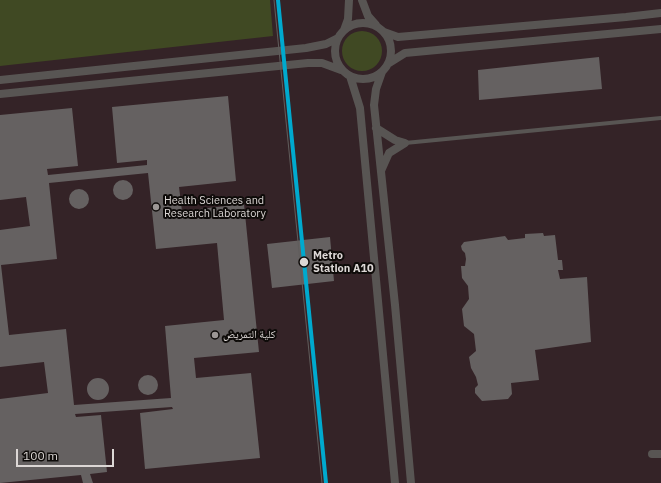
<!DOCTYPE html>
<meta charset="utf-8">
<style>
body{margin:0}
#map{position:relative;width:661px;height:483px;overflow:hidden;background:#24211f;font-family:"IBM Plex Sans",sans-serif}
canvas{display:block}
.scale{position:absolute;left:16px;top:449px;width:98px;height:18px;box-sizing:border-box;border:2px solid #dcd7d5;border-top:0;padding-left:5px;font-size:12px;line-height:14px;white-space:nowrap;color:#dcd7d5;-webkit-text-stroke:3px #0e0b09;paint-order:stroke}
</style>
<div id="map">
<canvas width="661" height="483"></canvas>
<div class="scale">100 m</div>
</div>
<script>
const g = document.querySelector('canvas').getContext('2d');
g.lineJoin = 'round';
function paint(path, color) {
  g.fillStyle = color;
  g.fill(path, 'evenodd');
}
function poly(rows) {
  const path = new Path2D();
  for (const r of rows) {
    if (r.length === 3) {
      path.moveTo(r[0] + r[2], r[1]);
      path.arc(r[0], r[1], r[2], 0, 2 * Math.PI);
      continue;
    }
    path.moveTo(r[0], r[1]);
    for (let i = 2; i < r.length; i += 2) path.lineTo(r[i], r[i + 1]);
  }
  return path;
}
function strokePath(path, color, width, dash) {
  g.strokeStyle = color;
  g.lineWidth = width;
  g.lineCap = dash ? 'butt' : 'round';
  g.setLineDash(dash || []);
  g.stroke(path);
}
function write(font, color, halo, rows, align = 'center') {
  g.font = font + ' "IBM Plex Sans","Noto Naskh Arabic",sans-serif';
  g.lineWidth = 4;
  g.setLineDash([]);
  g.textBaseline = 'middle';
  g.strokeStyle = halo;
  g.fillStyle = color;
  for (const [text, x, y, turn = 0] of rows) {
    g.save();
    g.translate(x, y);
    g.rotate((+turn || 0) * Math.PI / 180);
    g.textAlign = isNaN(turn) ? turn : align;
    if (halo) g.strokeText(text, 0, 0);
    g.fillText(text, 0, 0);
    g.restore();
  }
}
const education = poly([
 [0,0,661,0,661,483,0,483]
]);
const green = poly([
 [0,0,270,0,273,36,0,66],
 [362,51,20]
]);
const building = poly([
 [599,57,602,89,479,100,478,70],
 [228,96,236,181,179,187,182,211,244,204,259,352,194,358,196,378,251,373,260,458,145,469,140,413,173,409,172,407,75,414,76,417,101,415,107,472,90,474,93,483,83,483,81,475,0,483,0,399,48,393,44,362,0,367,0,230,30,226,26,197,0,200,0,115,72,108,78,166,47,169,48,175,147,165,147,160,117,163,112,107],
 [148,173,156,249,217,243,224,320,165,326,171,398,74,405,66,329,9,335,1,265,57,259,49,183],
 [123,190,10],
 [79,199,10],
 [543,233,544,236,555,235,558,260,562,260,563,270,558,270,560,279,587,277,591,342,535,350,539,380,511,383,512,394,508,399,482,401,475,393,475,388,478,385,476,377,471,368,469,357,476,351,474,334,464,326,462,309,469,299,468,286,462,278,461,266,465,266,466,259,465,253,462,250,461,246,464,242,505,236,508,240,525,238,525,234],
 [330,237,334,281,272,288,267,244],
 [148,385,10],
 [98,389,11]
]);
const service = poly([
 [405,143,661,118]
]);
const minor = poly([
 [362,0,368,16,376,25],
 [363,51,28],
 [344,30,348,19,349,0],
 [384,32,398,37,626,17,661,13],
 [389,63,405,53,661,29],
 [382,72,376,89,374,105,395,305,411,483],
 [350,76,360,108,395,483],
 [0,80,306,48,326,44,338,38],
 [0,94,308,63,322,63,341,70],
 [376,128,395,140,405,143,389,153,381,171],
 [652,454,661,454]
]);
const tram = poly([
 [274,0,322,483]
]);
const rail1 = poly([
 [278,0,326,483]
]);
const markers = [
 [156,207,4,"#9c9795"],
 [304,262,5,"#dcd7d5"],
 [215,335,4,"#9c9795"]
];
const poiNames = [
 ["Health Sciences and",164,201],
 ["Research Laboratory",164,214],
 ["كلية التمريض",223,335]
];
const stopNames = [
 ["Metro",313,256],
 ["Station A10",313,269]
];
paint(education, '#342327');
paint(green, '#404923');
paint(building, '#656161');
strokePath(service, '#585553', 4);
strokePath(minor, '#585553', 8);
strokePath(tram, '#605d5c', 1);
strokePath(rail1, '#00a9ce', 4);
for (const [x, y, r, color] of markers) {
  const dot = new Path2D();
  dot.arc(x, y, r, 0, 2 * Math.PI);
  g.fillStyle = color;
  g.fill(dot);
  strokePath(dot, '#0e0b09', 1.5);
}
write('11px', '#dcd7d5', '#0e0b09', poiNames, 'left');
write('bold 11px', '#dcd7d5', '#0e0b09', stopNames, 'left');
</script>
